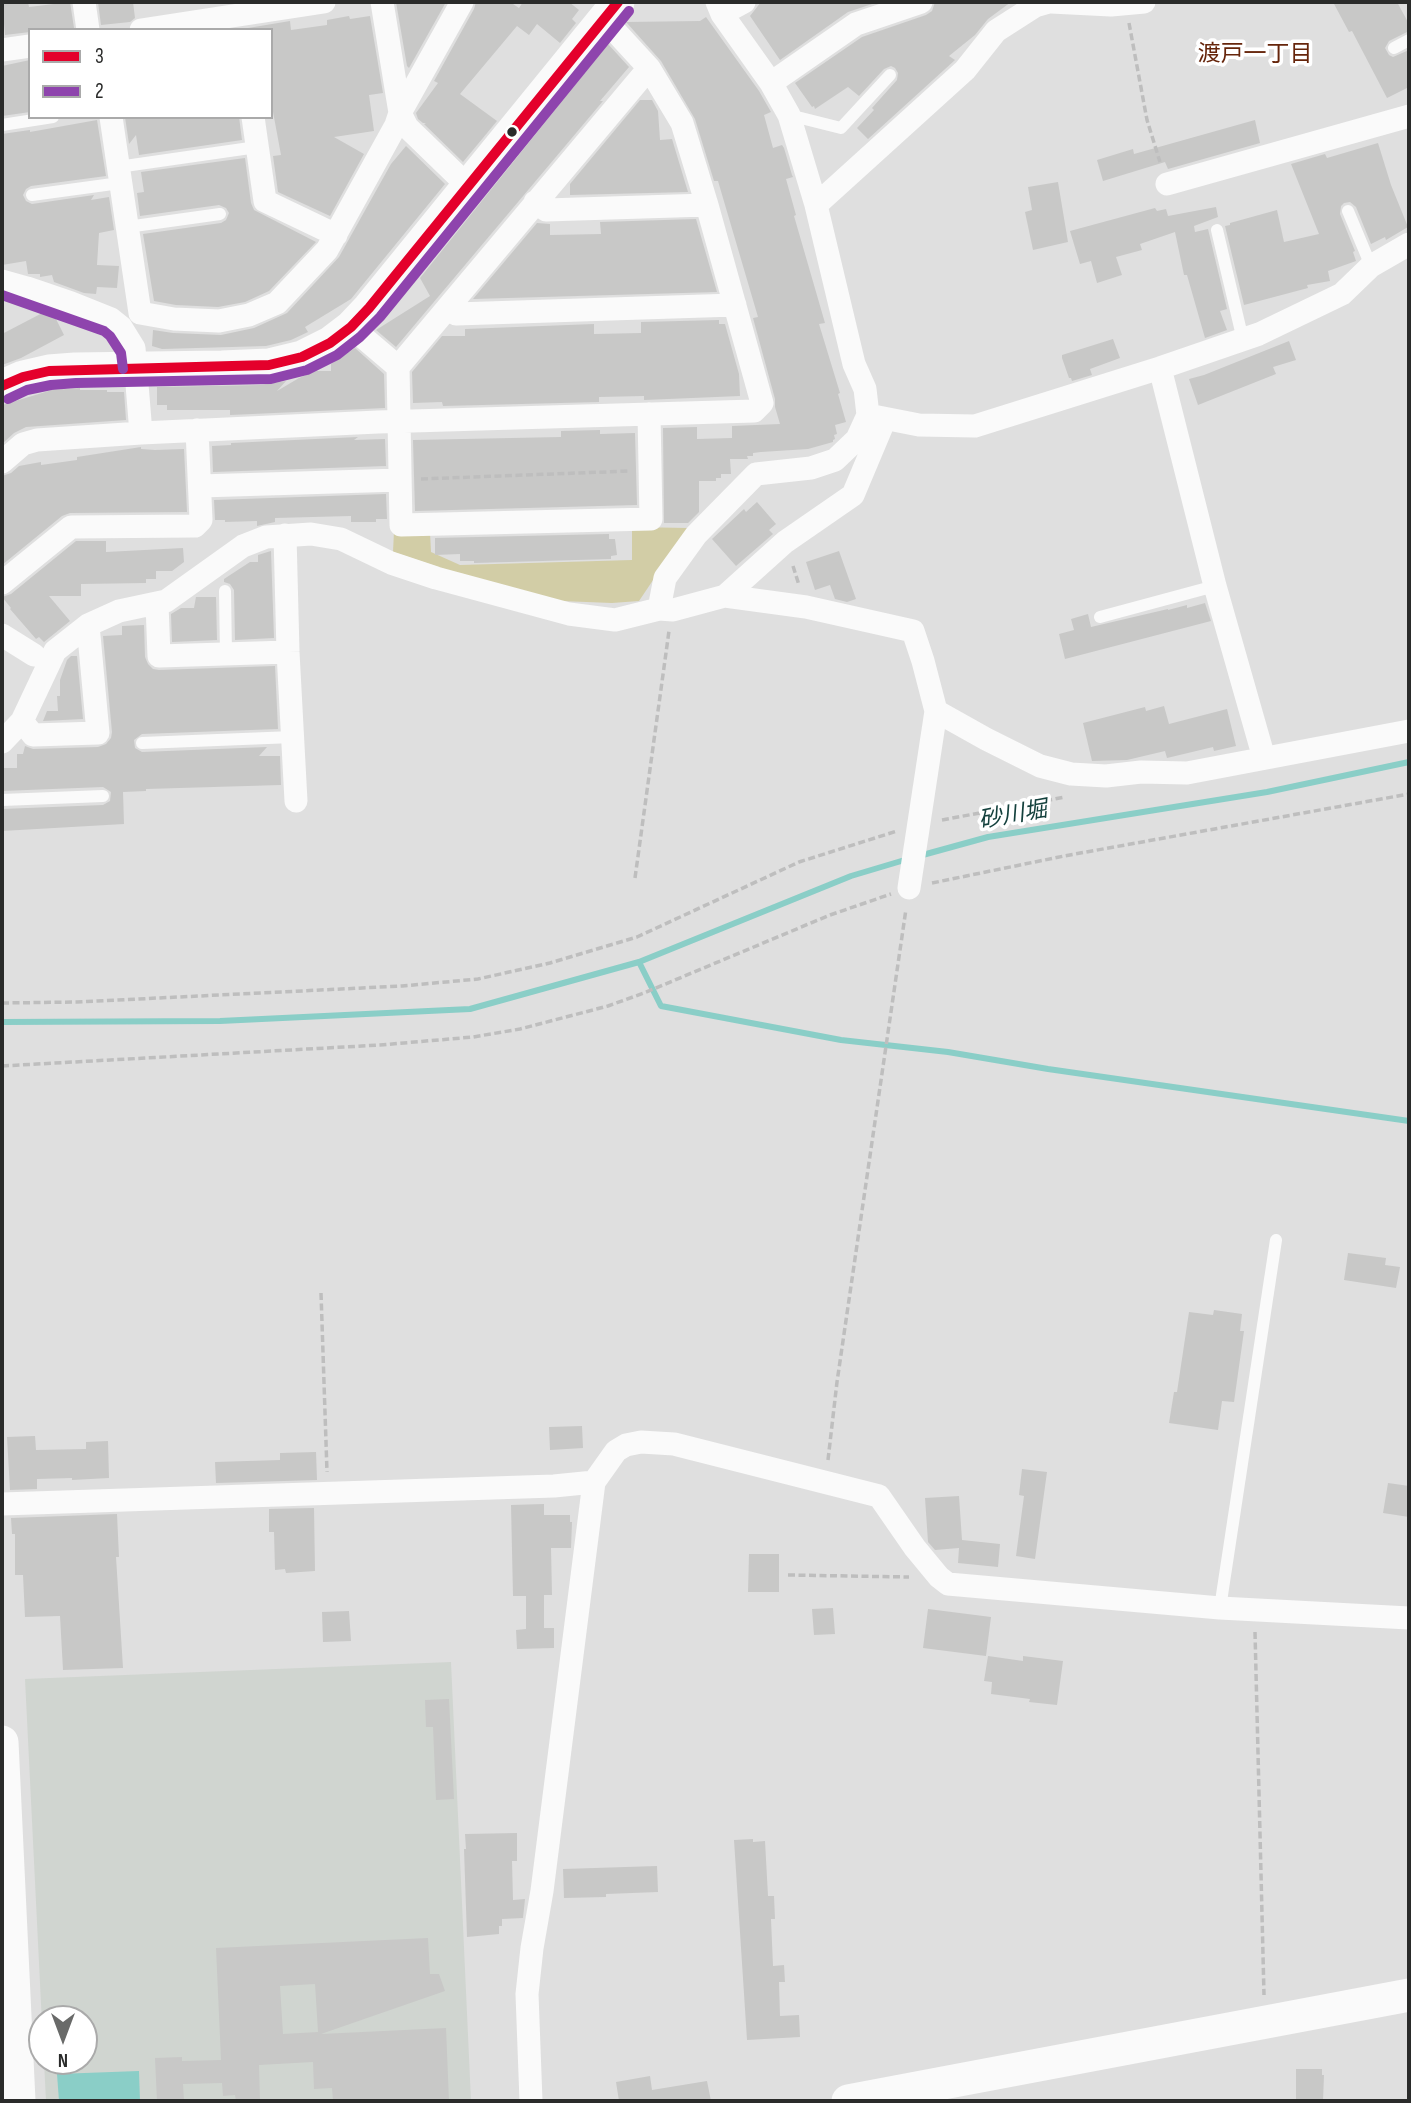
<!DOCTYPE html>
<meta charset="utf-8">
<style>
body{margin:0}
#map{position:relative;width:1411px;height:2103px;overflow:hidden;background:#dfdfdf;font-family:"Sofia Sans Condensed",sans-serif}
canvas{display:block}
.frame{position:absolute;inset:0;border:4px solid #2a2b2a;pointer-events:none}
.legend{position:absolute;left:28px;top:28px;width:245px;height:91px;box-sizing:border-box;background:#fff;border:2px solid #aaa;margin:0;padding:9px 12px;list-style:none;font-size:21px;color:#2a2b2a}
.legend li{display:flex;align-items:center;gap:14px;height:35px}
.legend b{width:35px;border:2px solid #aaa}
.north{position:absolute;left:28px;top:2005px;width:70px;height:70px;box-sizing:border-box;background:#fff;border:2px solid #aaa;border-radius:50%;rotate:180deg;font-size:19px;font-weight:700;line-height:28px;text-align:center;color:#2a2b2a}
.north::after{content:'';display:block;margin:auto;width:24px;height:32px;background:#696a69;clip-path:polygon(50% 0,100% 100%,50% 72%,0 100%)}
</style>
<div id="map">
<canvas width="1411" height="2103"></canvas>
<div class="frame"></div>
<ul class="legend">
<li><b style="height:9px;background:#e4002b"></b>3</li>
<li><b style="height:9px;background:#8e44ad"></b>2</li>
</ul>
<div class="north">N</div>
</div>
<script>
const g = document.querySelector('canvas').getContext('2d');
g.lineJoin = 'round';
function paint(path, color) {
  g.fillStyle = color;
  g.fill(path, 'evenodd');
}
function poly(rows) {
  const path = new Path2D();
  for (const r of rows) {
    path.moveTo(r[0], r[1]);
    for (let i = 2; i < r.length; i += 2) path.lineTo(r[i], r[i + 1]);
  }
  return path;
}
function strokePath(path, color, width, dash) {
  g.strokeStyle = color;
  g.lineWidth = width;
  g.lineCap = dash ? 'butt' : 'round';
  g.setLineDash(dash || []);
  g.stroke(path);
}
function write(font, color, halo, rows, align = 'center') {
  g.font = font + ' "Sofia Sans Condensed","Noto Sans JP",sans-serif';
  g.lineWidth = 7;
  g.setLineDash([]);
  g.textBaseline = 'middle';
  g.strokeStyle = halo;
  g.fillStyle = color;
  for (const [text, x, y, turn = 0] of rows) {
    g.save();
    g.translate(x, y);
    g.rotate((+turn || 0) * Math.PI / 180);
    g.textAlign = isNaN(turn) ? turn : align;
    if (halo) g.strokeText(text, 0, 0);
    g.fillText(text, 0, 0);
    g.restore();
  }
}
const built = poly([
 [451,1662,471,2101,46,2101,44,2061,84,2061,84,2019,42,2019,42,2024,25,1679]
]);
const green = poly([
 [632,527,688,528,639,601,612,603,561,601,450,571,393,552,394,531,430,532,431,552,460,565,632,560]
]);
const water = poly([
 [139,2071,140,2101,59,2101,57,2074]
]);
const stream = poly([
 [919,856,988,837,1267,792,1409,762],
 [639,962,661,1006,841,1040,948,1052,1048,1069,1409,1121],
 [2,1022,220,1021,470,1009,639,962,851,876,908,859]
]);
const building = poly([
 [2,2,28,2,29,7,70,2,74,28,30,30,30,32,5,35],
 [98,2,133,2,135,18,130,22,101,25],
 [396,2,446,2,409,68,407,66],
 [476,2,510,2,519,8,523,2,569,2,579,10,572,19,576,23,560,43,537,24,529,35,517,26,460,94,497,121,463,162,424,124,426,123,423,123,418,119,416,113,438,83,434,81,474,9],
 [761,2,878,2,848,12,780,60,750,16],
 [935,2,1011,2,988,19,975,35,949,56,955,60,868,139,857,128,874,110,872,108,897,80,898,73,895,68,891,66,884,69,859,96,848,87,815,109,814,106,812,107,795,83,862,37,926,15,932,11],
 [1333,2,1397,2,1409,24,1409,31,1389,41,1385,48,1389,55,1393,57,1409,50,1409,87,1387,98,1352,31,1349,32],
 [349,16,350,19,370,16,383,93,369,95,374,131,334,137,364,154,330,216,278,192,273,156,281,155,271,101,271,30,249,30,248,28,290,21,291,30,327,25,327,20],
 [706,17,759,91,771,112,764,115,773,148,782,145,784,148,792,175,793,177,786,179,796,215,794,216,825,323,819,324,840,393,838,394,846,422,835,425,837,434,834,435,835,439,833,440,833,442,808,449,761,452,753,453,753,456,747,456,748,459,730,459,731,474,721,474,721,478,716,478,716,481,699,481,699,512,688,523,664,523,663,428,697,427,697,439,732,438,732,426,780,424,775,407,775,399,753,318,758,317,718,181,714,181,695,119,661,61,626,22,700,21],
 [608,44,629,67,600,101,603,101,396,347,376,330,430,296,420,278],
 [30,60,30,112,2,116,2,66],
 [640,100,652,100,658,111,660,140,672,139,688,192,570,195,570,184],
 [125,117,239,117,242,140,139,155,136,135,129,144],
 [97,120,106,176,31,186,26,189,23,195,26,201,32,204,94,195,91,200,109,197,114,230,99,233,97,265,119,266,117,288,97,287,96,294,84,293,54,282,52,275,40,277,40,274,28,274,26,261,2,265,2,134,30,130,30,132],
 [1255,120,1260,143,1168,169,1165,162,1103,181,1097,160,1133,149,1134,154],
 [1378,143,1391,185,1408,227,1386,240,1385,237,1371,244,1356,207,1350,202,1344,203,1341,206,1340,214,1355,251,1353,252,1356,261,1328,271,1330,281,1307,285,1308,288,1244,305,1225,226,1230,225,1230,223,1277,210,1284,242,1319,234,1291,164,1325,154,1327,158],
 [406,146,445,184,351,299,305,327,308,332,291,340,266,346,162,349,152,346,153,330,173,333,221,335,254,328,287,313,339,257,391,164],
 [245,158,251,203,254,210,316,242,269,291,245,302,218,307,176,305,154,301,143,234,221,223,226,220,229,213,226,208,219,205,140,216,137,193,144,192,141,172],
 [1058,182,1068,242,1033,250,1025,212,1032,210,1028,187],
 [1216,207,1218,217,1194,226,1195,232,1208,229,1227,309,1220,311,1227,330,1205,338,1187,275,1184,275,1175,232,1140,244,1142,250,1116,257,1122,275,1097,283,1091,261,1080,264,1070,231,1155,208,1157,211,1166,209,1168,216],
 [696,219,717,292,473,299,537,223,550,224,550,235,601,234,600,222],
 [48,310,52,311,64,335,21,358,2,365,2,334],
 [719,320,719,324,725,324,739,374,740,396,644,400,644,396,599,397,599,402,443,406,442,402,413,403,412,372,442,336,465,336,465,329,594,324,594,334,641,333,641,322],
 [1113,339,1120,358,1090,369,1092,375,1072,381,1071,378,1069,378,1062,358,1062,355],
 [1289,341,1296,360,1273,367,1276,374,1198,405,1189,379,1204,375],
 [355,348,384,374,385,408,230,415,230,410,167,410,167,405,157,405,157,387,261,385,286,381,277,391,299,378,316,371,331,371,331,364],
 [80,388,80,390,107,390,107,392,124,392,126,420,26,427,14,433,2,444,2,405,52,390],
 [600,430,600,434,635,433,637,505,415,511,413,440,561,437,561,431],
 [358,437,354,440,385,439,386,466,213,472,212,446,231,445,231,443],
 [141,447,141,449,155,450,184,449,187,512,70,513,62,516,2,565,2,476,11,473,19,466,41,462,41,465,77,460,77,457],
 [386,494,387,519,376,519,376,522,351,522,351,516,275,518,275,522,257,526,257,521,225,522,225,520,215,520,214,500],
 [757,502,776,524,769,530,773,534,736,566,712,539,744,509,746,512],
 [609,534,609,539,615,539,617,555,611,556,611,559,474,563,474,561,460,561,460,554,435,555,435,538],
 [76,541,106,541,106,552,183,548,184,562,172,571,156,571,156,579,146,579,146,583,81,584,81,596,49,596,70,621,44,642,39,637,36,639,10,609,11,608,2,597,11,594],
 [271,551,274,638,235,640,234,590,230,584,224,582,224,579,250,562,258,562,258,555],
 [839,551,856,599,847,602,835,599,830,585,815,590,806,562],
 [196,597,216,597,217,640,172,642,171,614,181,608,194,608],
 [1205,603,1211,621,1065,659,1059,634,1074,630,1071,619,1088,614,1091,627,1168,609,1168,610,1187,605,1187,608],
 [144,625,145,657,148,664,153,669,159,670,275,666,278,729,142,734,134,740,135,748,142,752,267,747,259,756,280,756,281,785,146,789,146,791,123,792,124,824,2,831,2,809,103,805,110,801,111,792,103,787,2,791,2,768,17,768,17,754,23,754,25,746,33,749,98,747,106,744,111,738,112,732,103,636,122,635,122,626],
 [71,656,77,656,83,719,43,721,47,711,58,711,57,696,60,696,60,680,67,660],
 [1164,706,1169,724,1227,709,1236,746,1214,751,1213,747,1167,758,1165,751,1127,760,1092,761,1083,723,1145,707,1146,711],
 [1348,1253,1386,1258,1385,1265,1400,1267,1396,1288,1344,1280],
 [1214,1310,1242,1314,1240,1331,1244,1331,1234,1402,1222,1401,1218,1430,1169,1423,1174,1392,1177,1392,1189,1312,1213,1315],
 [582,1426,583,1448,550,1450,549,1427],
 [35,1436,36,1450,86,1449,86,1442,108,1441,109,1478,72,1480,72,1478,37,1479,37,1489,10,1490,7,1437],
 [316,1452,317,1480,216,1483,215,1462,280,1460,280,1453],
 [1022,1469,1047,1472,1035,1559,1016,1556,1024,1496,1019,1495],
 [1388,1483,1409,1486,1409,1517,1383,1513],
 [959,1496,962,1540,1000,1544,998,1567,958,1563,959,1548,935,1550,928,1542,925,1498],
 [544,1504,544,1515,570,1515,570,1522,572,1522,571,1548,551,1548,552,1595,544,1595,544,1628,554,1628,554,1648,517,1649,516,1630,526,1629,526,1596,513,1596,511,1505],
 [314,1508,315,1571,286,1573,285,1569,275,1570,274,1532,269,1532,269,1509],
 [117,1514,119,1557,116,1557,123,1668,63,1670,60,1616,25,1617,23,1575,15,1575,15,1534,12,1534,11,1518],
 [749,1554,779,1554,779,1592,748,1592],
 [833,1608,835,1634,814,1635,812,1609],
 [928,1609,991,1617,986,1656,923,1648],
 [349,1611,351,1641,323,1642,322,1612],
 [988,1656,1023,1661,1023,1656,1063,1661,1057,1705,1029,1702,1030,1699,991,1694,992,1682,984,1681],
 [449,1699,454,1799,436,1800,433,1727,426,1727,425,1700],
 [517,1833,517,1861,512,1861,513,1900,525,1899,523,1918,502,1919,502,1926,499,1926,499,1934,467,1937,464,1849,466,1849,465,1834],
 [753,1839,753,1842,765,1841,768,1896,774,1896,775,1919,771,1919,773,1966,784,1965,785,1982,779,1982,780,2016,799,2015,800,2037,747,2040,734,1840],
 [657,1866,658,1892,606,1894,606,1897,564,1898,563,1869],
 [428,1938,430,1974,439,1974,445,1991,321,2034,446,2028,449,2101,333,2101,332,2088,314,2089,313,2062,259,2065,260,2101,236,2101,235,2095,223,2096,222,2083,183,2084,184,2101,157,2101,155,2058,182,2057,182,2061,221,2060,216,1948],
 [315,1984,318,2032,283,2034,280,1986],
 [1296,2069,1322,2069,1322,2075,1324,2075,1323,2101,1296,2101],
 [650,2076,652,2090,707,2081,711,2101,619,2101,616,2082]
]);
const path = poly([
 [1129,23,1147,120,1160,162],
 [421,479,630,471],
 [793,566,799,585],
 [942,820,1065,797],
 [635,878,669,631],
 [932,883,1064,856,1409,794],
 [2,1003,77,1002,402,986,478,979,550,963,637,937,799,862,897,831],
 [2,1066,380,1045,473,1037,520,1029,608,1006,644,993,830,915,891,894],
 [321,1293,327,1472],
 [828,1460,837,1382,906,909],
 [788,1575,909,1577],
 [1255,1632,1264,1995]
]);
const lane = poly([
 [1394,48,1409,40],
 [789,115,841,128,890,75],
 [2,125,53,117],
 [118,167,257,147],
 [32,195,120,183],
 [1348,211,1371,266],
 [127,227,220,214],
 [1217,230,1243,340],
 [225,591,226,654],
 [1100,617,1215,586],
 [142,743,293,737],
 [2,800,103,796],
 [1220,1608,1276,1240]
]);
const street = poly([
 [84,2,88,30],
 [382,2,400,113,407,127,468,186],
 [1051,2,1111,5,1144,2],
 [722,14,744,2],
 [141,30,324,2],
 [2,50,30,46],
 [649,68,398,367,401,525,651,519,649,414],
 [771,83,856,24,921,2],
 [111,117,140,313],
 [253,117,265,201,336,235],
 [1167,184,1409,116],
 [535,202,546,210,707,205],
 [816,205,965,70,996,31,1035,6,1049,2],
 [2,281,27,288,71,303,111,319,121,327,134,348,141,433,378,422,754,411,762,403,707,205,682,123,649,68,604,19],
 [448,308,456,314,735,305],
 [140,313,174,319,219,321,249,315,277,303,327,250,396,125,400,113,462,2],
 [351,327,398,367],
 [1160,368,1215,586,1264,758],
 [868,415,919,425,975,426,1160,368,1259,334,1342,294,1371,266,1409,244],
 [2,462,23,444,37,440,141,433],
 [200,486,400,480],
 [285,535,288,652,296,801],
 [2,583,71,527,195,526,201,520,197,430],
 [725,596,785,542,853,495,885,419],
 [157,604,159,656,288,652],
 [659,609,665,578,696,535,756,474,811,468,835,460,857,439,868,415,865,389,854,364,816,205,789,115,771,83,722,14,717,2],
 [2,635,34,655],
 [936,711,986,739,1040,766,1071,774,1106,776,1141,772,1187,773,1409,731],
 [22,721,33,735,98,733,88,625],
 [2,742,22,721,55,651,88,625,119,611,166,601,243,546,266,537,311,534,341,539,391,563,436,578,569,614,615,620,659,609,673,610,725,596,806,607,913,631,923,661,936,711,909,888],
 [2,1504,554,1486,594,1482,616,1451,626,1445,641,1442,674,1444,879,1496,915,1548,939,1577,948,1584,1220,1608,1409,1618],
 [531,2101,527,1994,532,1948,542,1891,594,1482]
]);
const secondary = poly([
 [2,386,23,377,49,371,75,369,222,367,269,365,302,357,330,343,351,327,369,308,618,2],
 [2,1742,19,2101],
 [848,2101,1409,1995]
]);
const bus1 = poly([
 [2,386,23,377,49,371,269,365,302,357,330,343,351,327,369,308,618,2]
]);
const bus2 = poly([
 [2,295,104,331,110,336,121,353,123,369],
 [8,399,27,390,51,385,76,383,271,379,307,370,337,355,360,337,380,317,629,11]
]);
const markers = [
 [512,132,6,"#2a2b2a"]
];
const neighbourhoodNames = [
 ["渡戸一丁目",1255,55]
];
const waterNames = [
 ["砂川堀",1013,816,-10]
];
paint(built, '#d0d5d0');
paint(green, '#d2cda6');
paint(water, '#8acec7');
strokePath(stream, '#8acec7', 6);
paint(building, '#c8c8c7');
strokePath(path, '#bebebe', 3.5, [7, 3.5]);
strokePath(lane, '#fafafa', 12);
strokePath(street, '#fafafa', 23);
strokePath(secondary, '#fafafa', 33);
strokePath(bus1, '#e4002b', 10);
strokePath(bus2, '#8e44ad', 10);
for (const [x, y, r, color] of markers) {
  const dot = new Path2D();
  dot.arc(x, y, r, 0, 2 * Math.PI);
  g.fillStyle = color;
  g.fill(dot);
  strokePath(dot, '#fff', 2.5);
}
write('23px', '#66250b', '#fff', neighbourhoodNames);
write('italic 23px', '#14413d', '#fff', waterNames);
</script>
